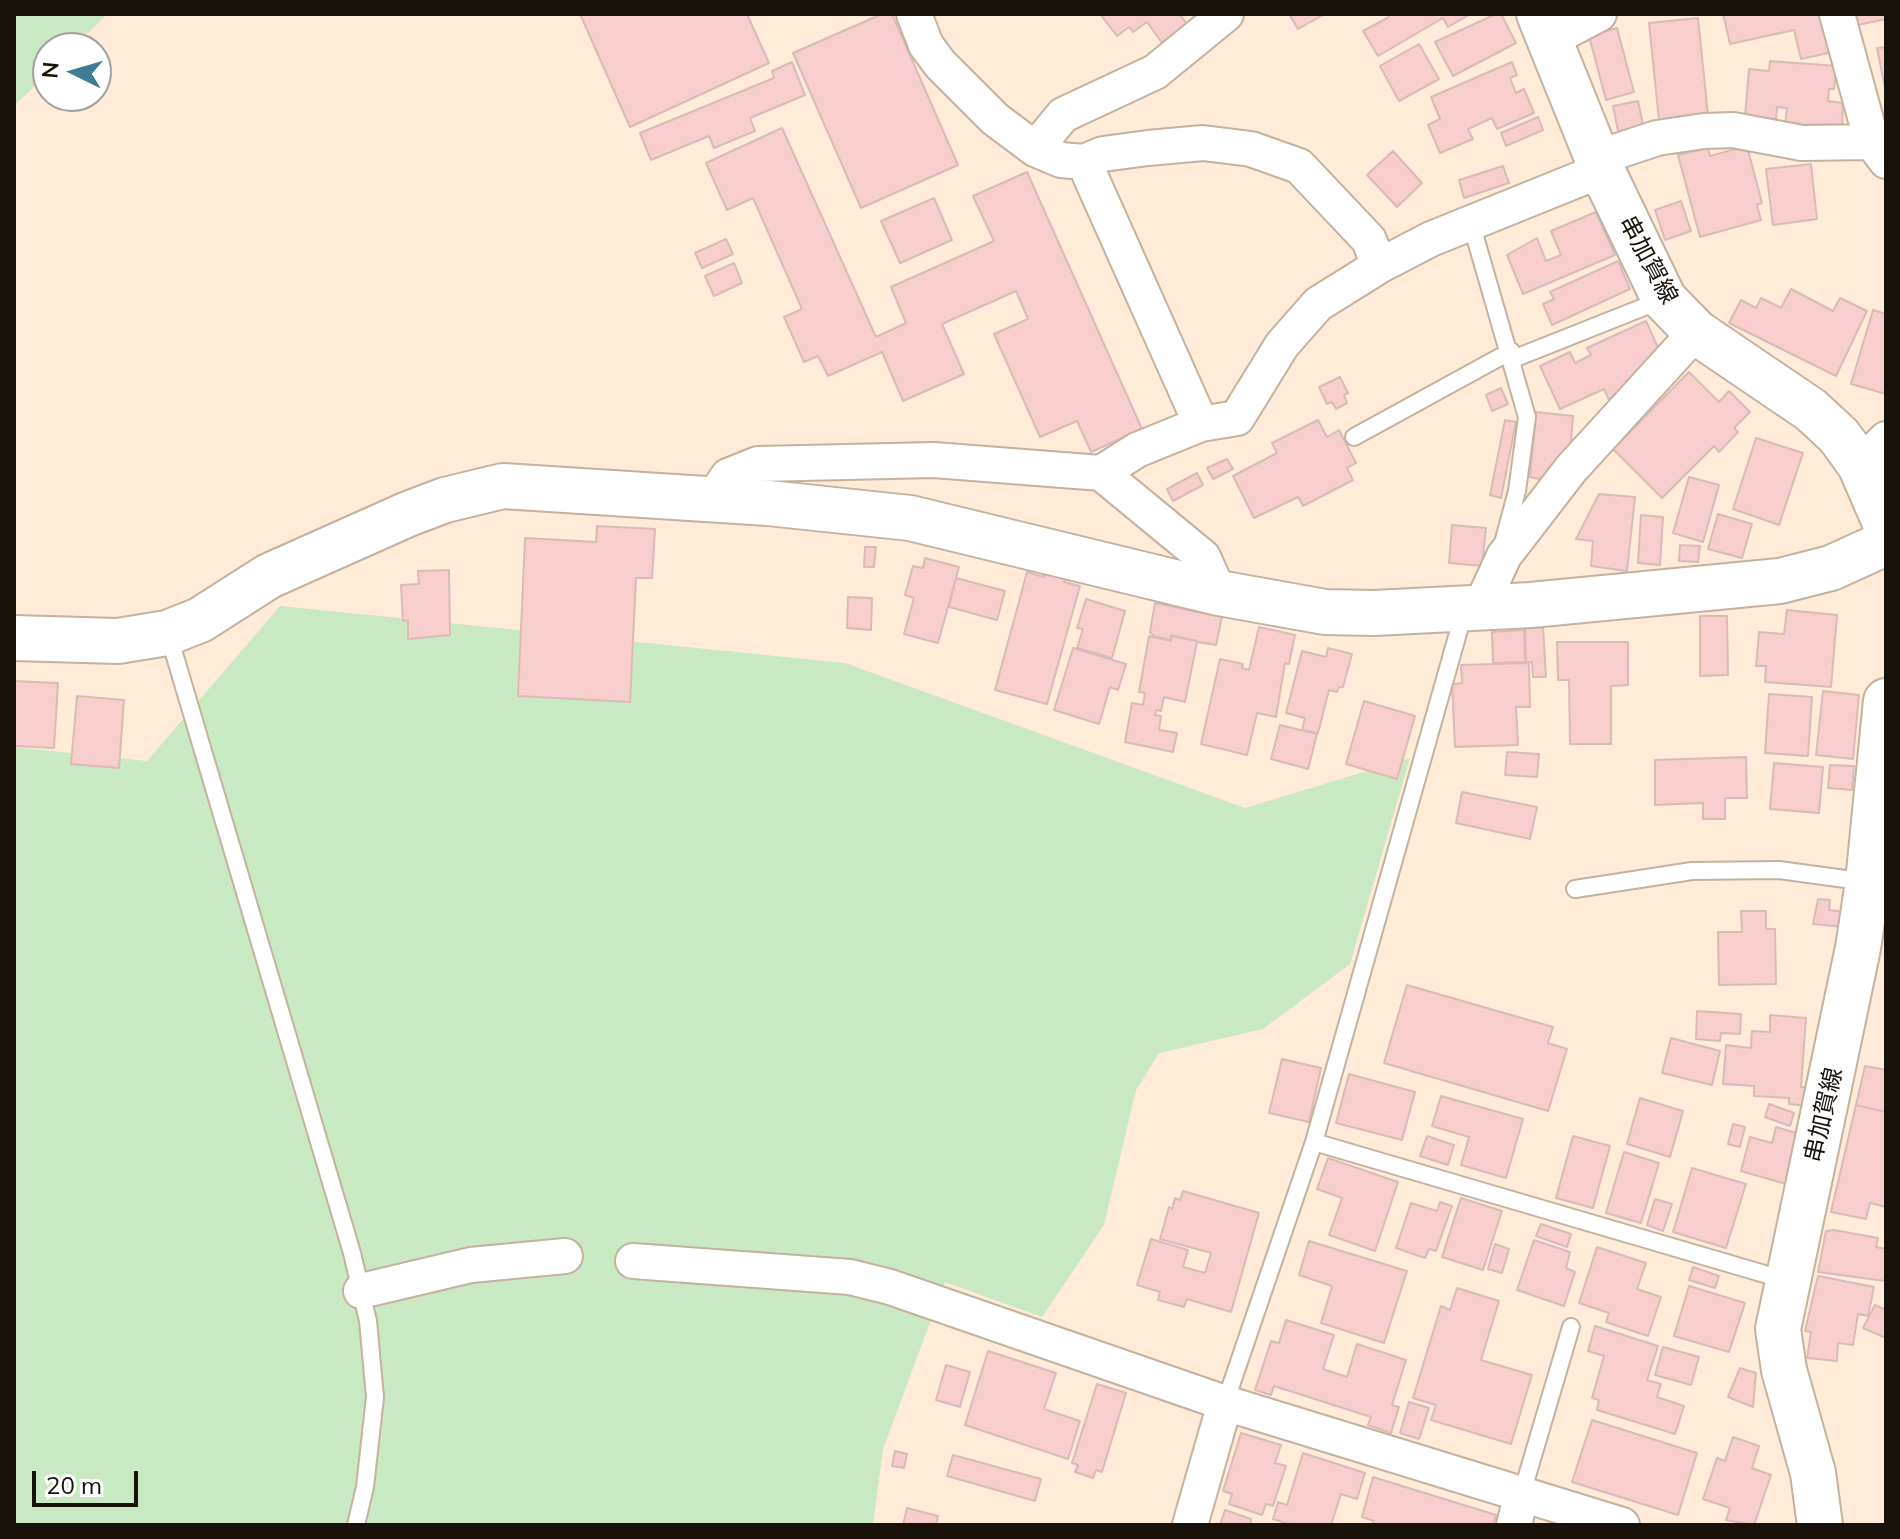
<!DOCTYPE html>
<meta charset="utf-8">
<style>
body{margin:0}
#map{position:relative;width:1900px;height:1539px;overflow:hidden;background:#ffebd7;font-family:Mulish,sans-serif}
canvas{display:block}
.frame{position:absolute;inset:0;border:16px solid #19120b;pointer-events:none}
.north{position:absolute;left:32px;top:32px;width:80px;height:80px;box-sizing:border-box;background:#fff;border:2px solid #a3a09d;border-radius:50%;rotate:275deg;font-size:22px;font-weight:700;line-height:32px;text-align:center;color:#19120b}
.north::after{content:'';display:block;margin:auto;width:28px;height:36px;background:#407c93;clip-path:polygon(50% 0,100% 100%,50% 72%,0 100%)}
.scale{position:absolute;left:32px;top:1471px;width:106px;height:36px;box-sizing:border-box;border:4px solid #19120b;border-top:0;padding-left:10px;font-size:24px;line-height:28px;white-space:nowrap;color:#19120b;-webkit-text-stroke:6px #fff;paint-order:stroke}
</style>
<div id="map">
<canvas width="1900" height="1539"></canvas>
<div class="frame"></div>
<div class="north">N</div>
<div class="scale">20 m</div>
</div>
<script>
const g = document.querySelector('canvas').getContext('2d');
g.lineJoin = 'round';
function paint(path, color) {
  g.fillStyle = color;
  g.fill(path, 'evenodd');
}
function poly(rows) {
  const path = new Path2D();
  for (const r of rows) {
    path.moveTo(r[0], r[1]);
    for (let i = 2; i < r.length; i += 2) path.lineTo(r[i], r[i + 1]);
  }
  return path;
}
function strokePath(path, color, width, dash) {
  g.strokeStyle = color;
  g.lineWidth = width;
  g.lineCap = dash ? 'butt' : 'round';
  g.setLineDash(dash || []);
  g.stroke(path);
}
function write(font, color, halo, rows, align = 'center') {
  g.font = font + ' Mulish,"Noto Sans JP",sans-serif';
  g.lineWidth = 6;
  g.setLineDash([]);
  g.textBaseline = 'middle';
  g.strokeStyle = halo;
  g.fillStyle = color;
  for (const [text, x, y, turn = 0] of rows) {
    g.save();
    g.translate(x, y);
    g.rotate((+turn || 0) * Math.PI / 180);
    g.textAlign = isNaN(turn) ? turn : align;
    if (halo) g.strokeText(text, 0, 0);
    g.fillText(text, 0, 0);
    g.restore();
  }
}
const green = poly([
 [14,14,107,14,73,48,48,48,48,73,14,106],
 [280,606,845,663,1245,808,1410,758,1350,964,1263,1029,1159,1053,1136,1090,1104,1225,1042,1317,945,1282,883,1449,873,1525,14,1525,14,747,147,761]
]);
const building = poly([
 [580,14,747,14,769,63,630,127,580,14],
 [882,14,892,14,958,165,861,208,793,53,882,14],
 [1100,14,1185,14,1181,16,1187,24,1162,43,1147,22,1133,32,1129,27,1117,36,1100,14],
 [1289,14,1325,14,1298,29,1289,14],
 [1387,14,1468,14,1469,15,1448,27,1443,18,1378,56,1363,31,1389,17,1387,14],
 [1496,14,1501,14,1516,43,1453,76,1435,42,1496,14],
 [1723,14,1825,14,1833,52,1801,59,1794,30,1730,44,1723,14],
 [1856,14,1886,14,1886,19,1858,25,1856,14],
 [1698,18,1708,115,1659,120,1649,23,1698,18],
 [1617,28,1634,92,1606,100,1589,36,1617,28],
 [1419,44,1439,79,1399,101,1380,66,1419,44],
 [1886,47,1886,93,1877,48,1886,47],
 [1770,61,1837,66,1834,89,1829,89,1828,101,1843,103,1842,130,1785,125,1787,108,1777,107,1776,119,1745,117,1749,69,1769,71,1770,61],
 [792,62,805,95,750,118,755,131,714,148,709,136,651,160,640,133,774,78,772,71,792,62],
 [1512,62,1517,75,1510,78,1516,93,1524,89,1534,113,1497,129,1492,118,1468,129,1473,139,1440,153,1428,125,1440,119,1431,97,1512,62],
 [1638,101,1644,130,1619,136,1613,106,1638,101],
 [1538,117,1543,130,1506,146,1501,133,1538,117],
 [782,128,876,337,906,323,891,287,994,241,973,196,1027,172,1142,429,1091,452,1077,421,1040,437,994,334,1028,319,1016,291,942,324,964,374,903,401,882,352,828,376,818,356,804,362,784,317,802,309,753,198,727,210,706,163,782,128],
 [1747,146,1762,203,1757,205,1761,220,1700,237,1678,155,1708,148,1710,156,1747,146],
 [1393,151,1422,183,1397,207,1367,175,1393,151],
 [1811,164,1817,219,1773,225,1766,169,1811,164],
 [1503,166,1509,183,1464,198,1459,180,1503,166],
 [934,198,952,240,900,263,881,221,934,198],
 [1681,201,1691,231,1665,240,1655,210,1681,201],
 [1596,212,1615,255,1523,294,1507,255,1537,238,1546,261,1561,255,1551,231,1596,212],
 [726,239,733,254,702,268,695,253,726,239],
 [1618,261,1630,289,1552,325,1543,304,1554,299,1550,292,1618,261],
 [734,263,742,283,714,296,705,276,734,263],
 [1791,289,1833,311,1840,298,1867,311,1836,376,1729,323,1741,300,1756,308,1761,298,1781,308,1791,289],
 [1873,310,1886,314,1886,394,1851,384,1873,310],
 [1646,321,1659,350,1610,402,1604,389,1560,409,1540,366,1570,352,1575,363,1591,355,1587,348,1646,321],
 [1689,372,1719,402,1729,391,1750,412,1734,428,1738,432,1719,452,1714,446,1662,498,1613,449,1689,372],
 [1340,377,1348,393,1344,395,1347,403,1336,409,1332,402,1327,404,1319,387,1340,377],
 [1501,388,1508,404,1492,411,1486,395,1501,388],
 [1536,412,1573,416,1570,455,1539,479,1530,477,1536,412],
 [1318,420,1327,437,1339,430,1356,463,1347,468,1353,480,1303,506,1298,497,1254,518,1233,476,1277,453,1272,443,1318,420],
 [1505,420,1516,422,1501,498,1490,495,1505,420],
 [1756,438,1803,453,1779,525,1733,509,1756,438],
 [1227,459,1233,469,1213,479,1207,468,1227,459],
 [1197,473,1203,485,1173,501,1167,489,1197,473],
 [1689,477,1719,485,1703,542,1673,533,1689,477],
 [1599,494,1635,497,1627,571,1591,566,1593,541,1576,539,1599,494],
 [1718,514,1752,524,1742,558,1708,549,1718,514],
 [1641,515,1663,517,1660,565,1638,563,1641,515],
 [1452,525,1486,528,1482,566,1449,563,1452,525],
 [597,526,655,529,652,578,636,578,630,702,518,696,525,538,596,542,597,526],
 [1680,545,1700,546,1698,562,1679,561,1680,545],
 [865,547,876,547,874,567,864,567,865,547],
 [925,558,959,567,938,643,904,634,914,598,905,595,913,566,923,568,925,558],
 [449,570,450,635,408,639,408,620,403,621,401,585,419,584,418,571,449,570],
 [1045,571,1065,577,1064,582,1080,586,1047,704,995,690,1027,572,1044,577,1045,571],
 [956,578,1005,591,997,620,949,607,956,578],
 [848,597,872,598,871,630,847,628,848,597],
 [1086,599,1125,611,1112,658,1077,648,1083,629,1077,628,1086,599],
 [1155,603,1222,617,1216,645,1197,642,1185,702,1164,697,1161,711,1156,710,1155,715,1161,716,1159,730,1177,733,1173,752,1125,742,1132,703,1143,705,1145,693,1139,692,1149,636,1171,641,1172,636,1197,641,1171,635,1170,640,1154,636,1150,632,1155,603],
 [1787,610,1837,615,1831,687,1765,682,1766,666,1756,666,1759,632,1784,634,1787,610],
 [1700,616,1727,616,1728,675,1700,676,1700,616],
 [1259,627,1295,635,1289,664,1285,663,1276,717,1257,713,1247,755,1201,744,1220,659,1243,664,1242,668,1249,670,1259,627],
 [1543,627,1546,677,1533,677,1532,662,1526,662,1525,628,1543,627],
 [1524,630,1525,662,1493,663,1492,632,1524,630],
 [1557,642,1628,642,1628,685,1611,686,1611,744,1570,744,1569,680,1558,680,1557,642],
 [1073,648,1126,664,1118,690,1110,687,1099,724,1054,710,1073,648],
 [1328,648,1352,654,1343,687,1339,687,1337,692,1329,690,1318,733,1302,730,1305,718,1286,713,1302,651,1326,657,1328,648],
 [1529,663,1530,707,1516,707,1518,745,1455,747,1452,684,1462,683,1461,665,1529,663],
 [14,681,58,683,54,748,14,746,14,681],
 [1823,691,1859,695,1853,759,1816,755,1823,691],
 [1769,694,1812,697,1808,756,1765,753,1769,694],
 [77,696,124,700,119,768,71,764,77,696],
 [1364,701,1415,716,1397,779,1346,764,1364,701],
 [1280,725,1317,734,1308,769,1271,759,1280,725],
 [1507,752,1539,754,1537,777,1505,775,1507,752],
 [1746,757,1747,798,1725,798,1725,819,1703,819,1703,803,1655,805,1655,760,1746,757],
 [1774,763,1823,767,1819,813,1770,809,1774,763],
 [1830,765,1854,766,1852,790,1828,788,1830,765],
 [1462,792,1537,807,1530,839,1456,823,1462,792],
 [1818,899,1830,900,1829,910,1845,912,1844,927,1813,924,1818,899],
 [1741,911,1766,911,1766,929,1775,929,1776,984,1719,985,1718,932,1742,932,1741,911],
 [1407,985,1553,1027,1548,1043,1567,1049,1548,1111,1384,1063,1407,985],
 [1697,1011,1741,1014,1740,1034,1721,1033,1720,1041,1696,1039,1697,1011],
 [1770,1015,1806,1018,1801,1087,1808,1087,1807,1106,1789,1104,1789,1098,1754,1096,1754,1086,1723,1084,1726,1045,1751,1048,1752,1031,1770,1032,1770,1015],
 [1671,1038,1720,1051,1712,1085,1662,1073,1671,1038],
 [1282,1059,1321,1068,1309,1122,1269,1113,1282,1059],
 [1865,1066,1886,1070,1886,1112,1856,1105,1865,1066],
 [1349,1074,1415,1092,1402,1140,1336,1123,1349,1074],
 [1441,1096,1523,1119,1506,1178,1461,1165,1469,1137,1432,1126,1441,1096],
 [1640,1098,1683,1111,1670,1157,1627,1144,1640,1098],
 [1769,1104,1794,1113,1790,1126,1765,1117,1769,1104],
 [1856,1105,1886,1112,1886,1207,1870,1203,1866,1219,1831,1212,1856,1105],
 [1733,1124,1745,1127,1740,1147,1728,1144,1733,1124],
 [1776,1127,1800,1134,1786,1184,1741,1171,1750,1137,1772,1143,1776,1127],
 [1427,1136,1454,1145,1448,1165,1420,1156,1427,1136],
 [1573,1136,1610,1146,1593,1208,1556,1198,1573,1136],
 [1624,1152,1659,1163,1641,1223,1606,1213,1624,1152],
 [1328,1158,1398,1182,1375,1251,1329,1235,1342,1198,1317,1189,1328,1158],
 [1692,1168,1746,1184,1726,1248,1673,1232,1692,1168],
 [1183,1191,1259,1213,1231,1312,1187,1299,1184,1307,1158,1300,1160,1292,1137,1285,1151,1239,1188,1250,1183,1267,1205,1273,1211,1253,1160,1239,1169,1207,1172,1209,1175,1198,1180,1200,1183,1191],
 [1461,1198,1502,1211,1483,1270,1442,1257,1461,1198],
 [1655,1199,1672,1204,1663,1231,1647,1225,1655,1199],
 [1440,1202,1452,1206,1436,1251,1429,1249,1425,1258,1396,1248,1411,1203,1437,1211,1440,1202],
 [1541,1224,1571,1234,1567,1247,1536,1236,1541,1224],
 [1834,1230,1878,1238,1876,1247,1886,1249,1885,1281,1818,1272,1826,1231,1834,1230],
 [1534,1240,1570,1252,1566,1268,1575,1272,1564,1306,1517,1290,1534,1240],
 [1309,1241,1407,1271,1384,1343,1321,1323,1332,1286,1299,1275,1309,1241],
 [1495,1244,1509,1249,1502,1273,1488,1269,1495,1244],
 [1597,1247,1646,1263,1637,1289,1661,1297,1648,1336,1606,1322,1609,1313,1579,1303,1597,1247],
 [1693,1267,1719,1276,1715,1288,1689,1280,1693,1267],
 [1818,1276,1874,1287,1868,1316,1858,1314,1853,1345,1838,1343,1837,1361,1807,1358,1811,1332,1805,1331,1818,1276],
 [1689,1286,1745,1303,1729,1352,1674,1336,1689,1286],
 [1457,1288,1499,1301,1481,1360,1532,1375,1511,1444,1431,1420,1436,1405,1413,1398,1441,1306,1450,1310,1457,1288],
 [1875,1305,1886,1310,1886,1338,1863,1328,1875,1305],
 [1286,1320,1334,1335,1323,1369,1347,1377,1357,1344,1406,1360,1392,1405,1399,1407,1391,1433,1368,1425,1371,1417,1274,1386,1271,1395,1255,1390,1271,1341,1279,1343,1286,1320],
 [1595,1326,1658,1346,1647,1380,1661,1384,1657,1397,1684,1406,1675,1434,1597,1410,1599,1400,1592,1398,1604,1356,1588,1351,1595,1326],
 [1663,1347,1699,1357,1691,1385,1655,1375,1663,1347],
 [988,1351,1056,1373,1044,1409,1080,1421,1068,1459,965,1425,988,1351],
 [946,1365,970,1372,960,1407,936,1400,946,1365],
 [1740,1368,1756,1373,1753,1407,1728,1397,1740,1368],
 [1097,1384,1126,1393,1102,1472,1096,1470,1093,1478,1075,1472,1078,1465,1072,1463,1097,1384],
 [1409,1402,1429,1408,1419,1439,1400,1433,1409,1402],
 [1592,1420,1697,1453,1678,1515,1572,1482,1592,1420],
 [1241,1433,1281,1445,1275,1463,1286,1466,1273,1506,1266,1504,1262,1515,1229,1504,1232,1494,1223,1491,1241,1433],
 [1733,1437,1759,1446,1752,1468,1771,1475,1754,1525,1726,1520,1730,1508,1703,1499,1717,1458,1725,1461,1733,1437],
 [895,1451,907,1454,904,1468,892,1466,895,1451],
 [1303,1453,1365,1473,1357,1499,1341,1494,1331,1525,1292,1525,1273,1519,1278,1502,1287,1505,1303,1453],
 [953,1455,1041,1479,1035,1501,947,1476,953,1455],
 [1373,1477,1496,1515,1493,1525,1372,1525,1374,1521,1362,1517,1373,1477],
 [907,1508,938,1516,936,1525,903,1525,907,1508],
 [1225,1510,1251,1519,1250,1525,1220,1525,1225,1510]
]);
const lane = poly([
 [1471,223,1527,417,1517,491,1503,543],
 [1513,359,1664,299],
 [1354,437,1511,351],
 [168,633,352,1253,368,1321,375,1397,365,1487,356,1525],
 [1575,889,1692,871,1779,870,1867,882],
 [1314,1142,1464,612],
 [1225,1403,1314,1142,1785,1280],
 [1522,1493,1571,1327]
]);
const street = poly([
 [914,14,926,45,940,64,995,119,1035,149,1061,160,1084,162,1103,154,1148,148,1203,143,1251,149,1299,166,1369,240,1379,266],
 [1837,14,1872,142,1886,161],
 [1550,40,1599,14],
 [1035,149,1063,115,1155,72,1226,14],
 [1597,158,1657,138,1704,131,1733,130,1802,143,1872,142],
 [1084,162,1201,424],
 [1860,465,1886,439],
 [1101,473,1203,557,1219,593],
 [712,499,728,476,758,464,934,460,1101,473,1137,450,1201,424,1237,418,1282,345,1318,304,1379,266,1431,239,1602,170],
 [1481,606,1504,556,1571,469,1696,332],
 [633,1261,850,1277,890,1287,1225,1403,1622,1525],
 [361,1291,471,1265,565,1256],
 [1190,1525,1225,1403],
 [1514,1525,1522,1493]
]);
const secondary = poly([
 [1539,14,1602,170,1664,299,1696,332,1811,410,1839,436,1860,465,1886,525],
 [14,638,118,641,167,633,200,620,269,576,408,514,445,500,503,486,768,503,910,518,1219,593,1325,612,1374,613,1531,605,1780,581,1831,568,1886,543],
 [1820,1525,1813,1473,1784,1370,1778,1329,1858,948,1868,882,1886,701]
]);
const streetNames = [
 ["串加賀線",1648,260,62],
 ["串加賀線",1824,1115,-77]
];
paint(green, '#c8e9c1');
paint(building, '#f8cecc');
strokePath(building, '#d9bab9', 2);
strokePath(lane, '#c4b19e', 20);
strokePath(street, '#c4b19e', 38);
strokePath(secondary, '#c4b19e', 48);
strokePath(lane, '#fff', 16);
strokePath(street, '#fff', 34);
strokePath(secondary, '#fff', 44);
write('24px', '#19120b', '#fff', streetNames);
</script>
